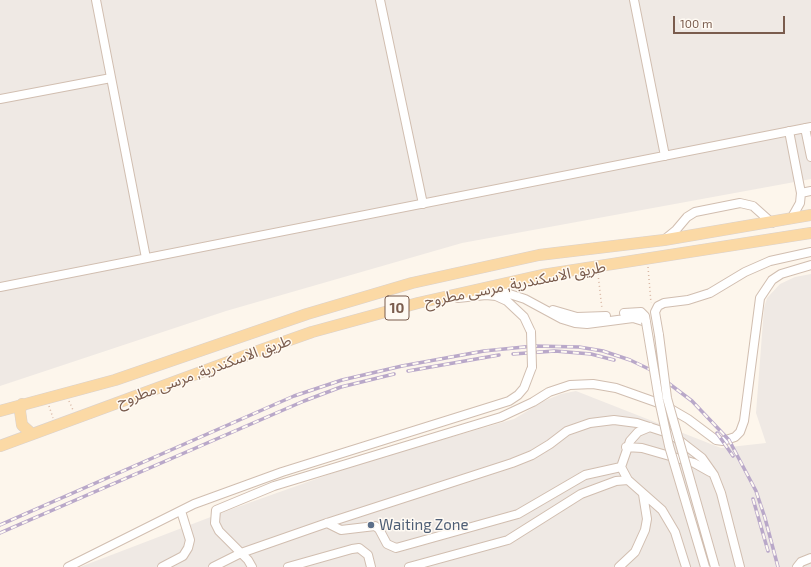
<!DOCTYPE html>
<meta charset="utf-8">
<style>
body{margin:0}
#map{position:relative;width:811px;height:567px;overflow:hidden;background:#fdf6ec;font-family:"Exo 2",sans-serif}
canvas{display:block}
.scale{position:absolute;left:673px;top:16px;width:112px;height:18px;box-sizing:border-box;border:2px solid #7a5c4d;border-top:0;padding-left:5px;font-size:12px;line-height:14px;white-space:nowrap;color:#7a5c4d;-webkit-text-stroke:3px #fffaf3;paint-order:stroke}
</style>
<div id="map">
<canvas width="811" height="567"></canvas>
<div class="scale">100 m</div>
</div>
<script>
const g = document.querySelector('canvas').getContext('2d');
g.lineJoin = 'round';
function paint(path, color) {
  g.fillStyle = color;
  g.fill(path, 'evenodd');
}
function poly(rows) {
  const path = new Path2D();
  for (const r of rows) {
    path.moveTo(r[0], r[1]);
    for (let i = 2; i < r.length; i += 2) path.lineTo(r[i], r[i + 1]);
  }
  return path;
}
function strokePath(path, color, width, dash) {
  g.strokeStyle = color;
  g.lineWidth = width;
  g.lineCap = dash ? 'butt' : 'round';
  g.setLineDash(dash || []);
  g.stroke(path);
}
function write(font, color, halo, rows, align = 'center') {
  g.font = font + ' "Exo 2","Noto Sans Arabic",sans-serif';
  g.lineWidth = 3;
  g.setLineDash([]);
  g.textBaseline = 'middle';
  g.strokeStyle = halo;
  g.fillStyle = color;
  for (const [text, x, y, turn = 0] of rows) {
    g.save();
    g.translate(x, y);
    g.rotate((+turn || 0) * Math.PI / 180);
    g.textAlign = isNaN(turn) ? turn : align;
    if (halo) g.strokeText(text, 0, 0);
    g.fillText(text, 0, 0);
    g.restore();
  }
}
const industrial = poly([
 [0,0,811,0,811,179,462,243,226,311,0,386],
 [811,274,811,567,80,567,229,510,361,463,514,419,544,401,561,394,576,391,721,448,766,443,756,413,764,308,767,298,780,284,795,277]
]);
const path = poly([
 [648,267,651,303],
 [598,274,602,309],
 [69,401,73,410],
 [49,406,53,418]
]);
const minor = poly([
 [96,0,146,258],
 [380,0,423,204],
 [634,0,665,156],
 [0,99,111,78],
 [805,128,811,157],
 [789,131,801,193,800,203,791,219],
 [801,193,811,191],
 [665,239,676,230,687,217,695,212,740,203,753,206,772,223],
 [0,287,811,127],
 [491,288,525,299,562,319,575,323,587,324,633,318,646,322],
 [458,298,486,295,496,296,507,301,524,317,531,332],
 [553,310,577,317,606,316],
 [624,313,641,312,645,316,646,322],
 [659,335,655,312,658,306,664,303,688,300,710,293,745,272,770,261,811,252],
 [650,427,638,432,630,441,621,467,628,480,662,510,675,532,686,567],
 [626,447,642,448,694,463,710,472],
 [327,523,341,530,375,526,379,529,387,544,396,548,518,514,585,475,621,467],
 [68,567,194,504,282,472,509,401,518,395,524,388,532,367],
 [162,567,183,556,188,548,190,540,181,511],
 [213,567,241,553,327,523,512,463,532,455,550,444,567,431,590,423,614,420,637,423,671,434,702,458,714,475,721,493,740,567],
 [252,567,248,560,219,531,215,523,216,510,274,486,501,417,533,402,549,392,570,385,593,384,616,388,664,405,688,419,716,440,723,441,735,437,740,432,744,421,760,298,772,280,781,274,811,265],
 [288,567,352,549,359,548,368,555,371,567],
 [409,567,508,540,581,494,616,481,628,480],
 [619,567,635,552,645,530,647,519,643,494],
 [797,567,801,562,811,558]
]);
const major = poly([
 [22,404,20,411,22,425,32,434],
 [0,411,115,380,307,314,412,283,539,255,664,240,811,215],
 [0,446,261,350,312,332,418,303,542,275,811,233]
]);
const rail = poly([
 [513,354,555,351,591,354,614,360],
 [408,371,499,355],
 [717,433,733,456],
 [753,499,768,551],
 [0,525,294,396,342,380,402,366,484,351,534,346,579,347,603,351,630,360,651,370,692,401,729,440,756,491,765,518,778,567],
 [0,533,304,401,341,387,394,374]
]);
const minorBridge = poly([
 [646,322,659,400,669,446,705,567],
 [531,332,532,367],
 [659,335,667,398,715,567]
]);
const markers = [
 [371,525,4,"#5c6f8a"]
];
const shields = [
 [397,308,24]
];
const shieldNames = [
 ["10",397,308]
];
const streetNames = [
 ["طريق الاسكندرية, مرسى مطروح",515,284,-11],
 ["طريق الاسكندرية, مرسى مطروح",204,371,-20]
];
const serviceNames = [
 ["Waiting Zone",379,525]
];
paint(industrial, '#efe9e4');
strokePath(minor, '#d1beb0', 10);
strokePath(major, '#dad1cd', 12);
strokePath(path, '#d9b8a5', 1.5, [1, 3]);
strokePath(minor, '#fff', 8);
strokePath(major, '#fbd9a5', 11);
strokePath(rail, '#b9a8c9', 3.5);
strokePath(rail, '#fffaf3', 2, [6]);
strokePath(minorBridge, '#d1beb0', 10, []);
strokePath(minorBridge, '#fff', 8);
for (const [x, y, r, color] of markers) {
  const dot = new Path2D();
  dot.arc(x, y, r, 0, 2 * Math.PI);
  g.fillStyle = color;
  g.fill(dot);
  strokePath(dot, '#fffaf3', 1.5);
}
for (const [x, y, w] of shields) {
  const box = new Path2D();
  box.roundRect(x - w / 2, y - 12, w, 24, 3);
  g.fillStyle = '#fffaf3';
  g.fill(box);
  strokePath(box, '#7a5c4d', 1);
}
write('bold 14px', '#7a5c4d', null, shieldNames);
write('15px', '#7a5c4d', '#fffaf3', streetNames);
write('15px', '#4e5e75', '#fffaf3', serviceNames, 'left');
</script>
